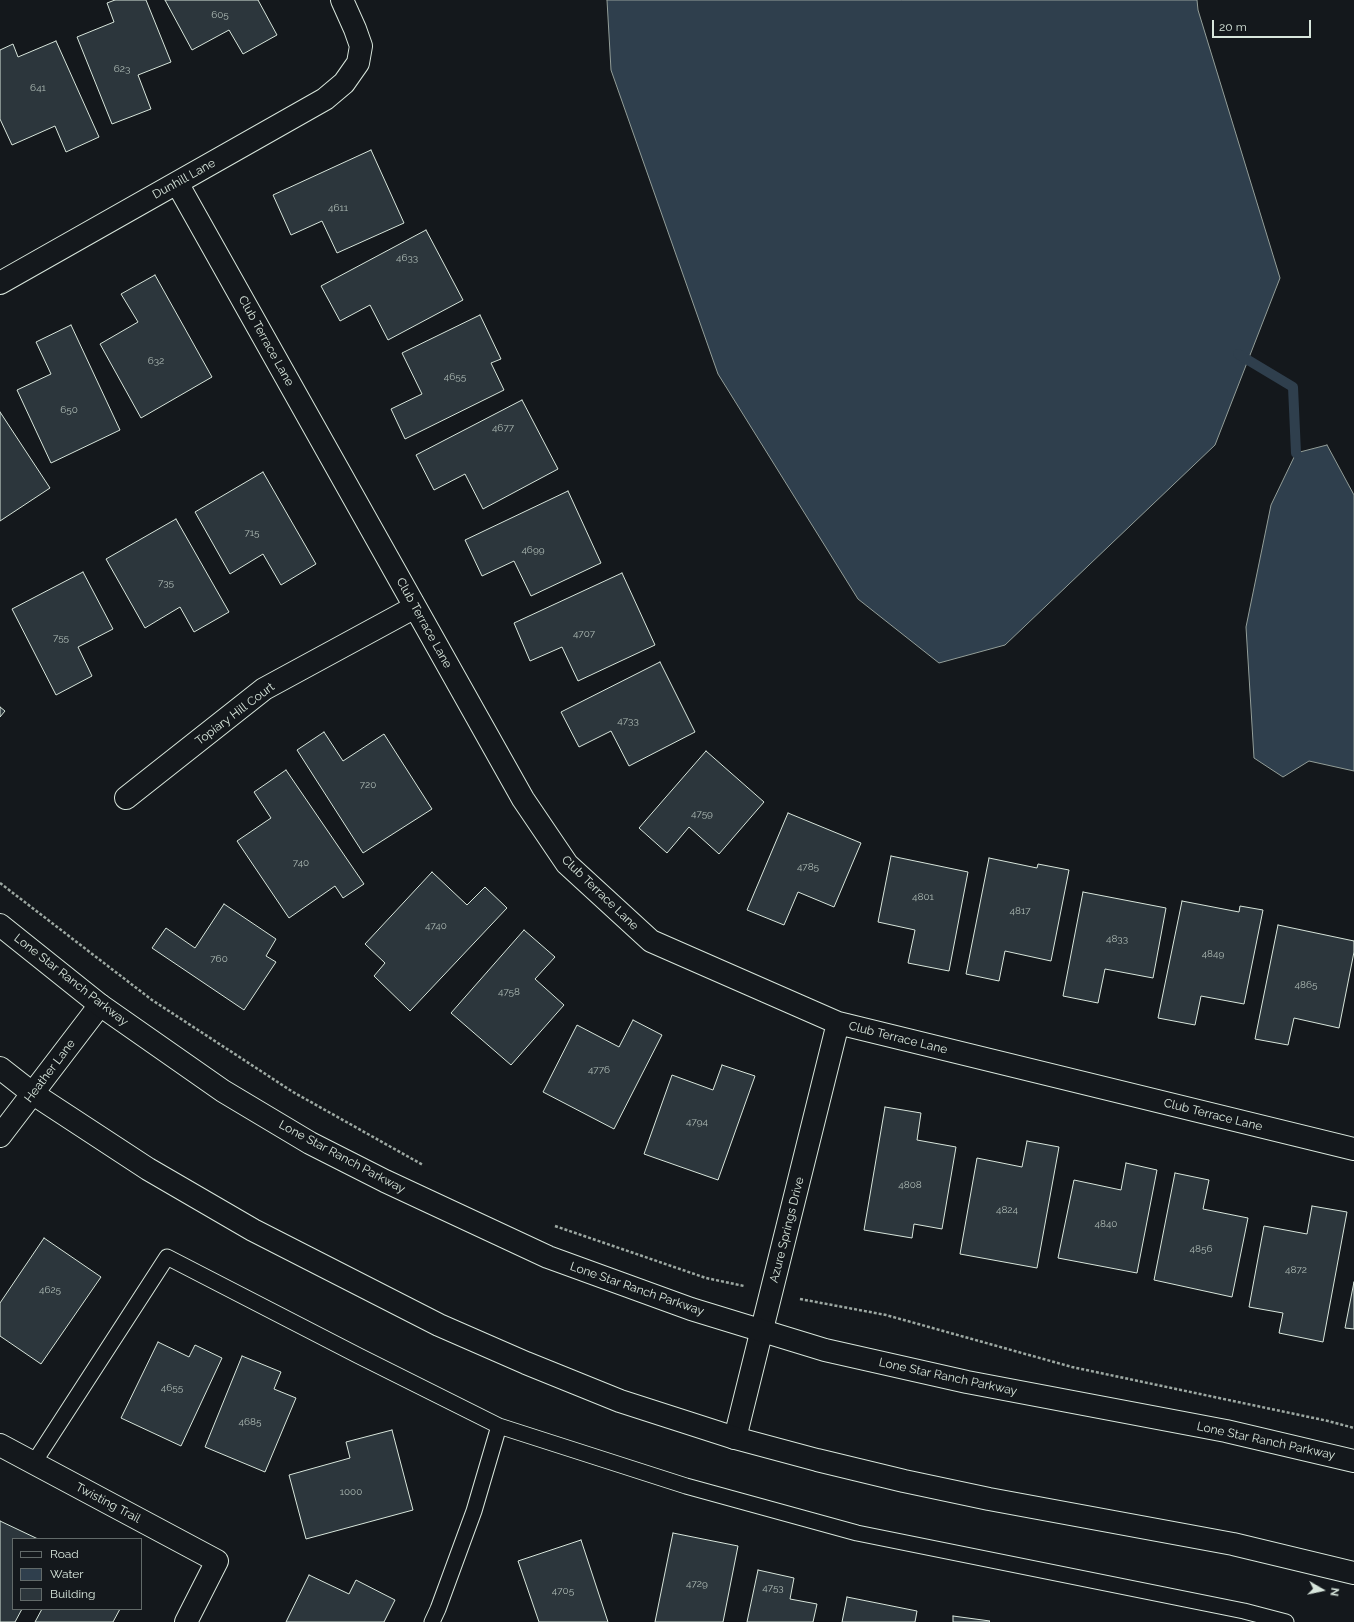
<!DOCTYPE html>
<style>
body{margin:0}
#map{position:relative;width:1354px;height:1622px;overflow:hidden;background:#14181c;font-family:Raleway,sans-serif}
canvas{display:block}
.legend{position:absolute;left:12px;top:1538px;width:130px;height:72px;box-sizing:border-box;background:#14181c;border:1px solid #626a69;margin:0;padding:5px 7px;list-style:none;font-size:12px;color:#d8e6dc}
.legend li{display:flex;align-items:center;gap:8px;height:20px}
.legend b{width:20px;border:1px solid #626a69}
.north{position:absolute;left:1302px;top:1570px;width:40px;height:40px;-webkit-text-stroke:3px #14181c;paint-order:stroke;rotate:99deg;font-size:11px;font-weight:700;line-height:16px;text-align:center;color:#d8e6dc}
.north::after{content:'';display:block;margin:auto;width:14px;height:18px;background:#d8e6dc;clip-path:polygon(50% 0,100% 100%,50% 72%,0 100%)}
.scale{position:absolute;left:1212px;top:20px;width:99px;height:18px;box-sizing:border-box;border:2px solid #d8e6dc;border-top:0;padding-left:5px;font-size:12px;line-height:14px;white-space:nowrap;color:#d8e6dc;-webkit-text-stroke:3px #14181c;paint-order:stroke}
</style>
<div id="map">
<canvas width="1354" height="1622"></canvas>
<ul class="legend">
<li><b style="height:5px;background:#14181c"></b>Road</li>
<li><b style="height:11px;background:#2f3f4d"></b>Water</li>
<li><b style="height:11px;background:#2c363c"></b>Building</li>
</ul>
<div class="north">N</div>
<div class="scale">20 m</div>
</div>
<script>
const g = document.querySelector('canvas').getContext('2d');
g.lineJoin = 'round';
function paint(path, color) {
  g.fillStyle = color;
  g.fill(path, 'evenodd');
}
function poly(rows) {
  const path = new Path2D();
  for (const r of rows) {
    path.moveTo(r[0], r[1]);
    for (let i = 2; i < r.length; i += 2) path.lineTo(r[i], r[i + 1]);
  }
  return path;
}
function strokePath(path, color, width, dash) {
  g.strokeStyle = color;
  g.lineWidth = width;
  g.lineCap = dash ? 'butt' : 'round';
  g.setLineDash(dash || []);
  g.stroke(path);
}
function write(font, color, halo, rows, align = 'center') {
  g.font = font + ' Raleway,sans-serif';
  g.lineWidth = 3;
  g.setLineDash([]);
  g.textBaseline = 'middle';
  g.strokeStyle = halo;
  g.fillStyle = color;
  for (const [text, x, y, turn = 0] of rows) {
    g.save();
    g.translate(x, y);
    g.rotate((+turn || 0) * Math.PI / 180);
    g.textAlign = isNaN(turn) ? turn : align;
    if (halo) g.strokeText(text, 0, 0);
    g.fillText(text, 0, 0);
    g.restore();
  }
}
const water = poly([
 [607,0,1197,0,1198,10,1280,278,1215,445,1005,645,939,663,858,599,718,374,611,70,607,0],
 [1327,445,1354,495,1354,771,1309,761,1283,777,1254,758,1246,627,1271,505,1296,453,1327,445]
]);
const stream = poly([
 [1238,354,1293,387,1296,453]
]);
const building = poly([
 [115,0,146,0,171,62,138,75,151,109,112,124,77,37,114,22,107,3,115,0],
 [165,0,258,0,277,35,243,54,229,30,192,50,165,0],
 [56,41,99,137,66,152,55,126,12,145,0,119,0,50,13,44,18,57,56,41],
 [371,150,404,223,337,253,322,221,291,235,273,195,371,150],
 [426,230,463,300,388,340,370,305,340,321,321,286,426,230],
 [155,275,212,377,141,418,100,344,138,322,121,294,155,275],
 [480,315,501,359,491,363,504,390,405,439,391,409,422,394,402,353,480,315],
 [71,325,120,430,51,463,17,390,51,374,36,342,71,325],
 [522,400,558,469,483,509,465,474,434,490,416,455,522,400],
 [0,412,50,488,0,521,0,412],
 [263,472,316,564,281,585,263,554,230,574,195,512,263,472],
 [568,491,601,563,531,596,514,561,482,576,465,540,568,491],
 [176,519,229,612,194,632,180,607,145,628,106,559,176,519],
 [83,572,113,629,78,647,92,676,56,695,12,609,83,572],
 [622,573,655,645,578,681,562,647,530,661,514,623,622,573],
 [660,662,695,732,629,766,611,731,579,747,561,712,660,662],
 [0,707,5,711,0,717,0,707],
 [324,732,343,761,384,734,432,809,363,853,297,750,324,732],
 [706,751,764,802,719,854,689,827,667,853,639,828,706,751],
 [286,770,364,884,343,898,335,886,289,918,237,841,271,818,254,792,286,770],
 [788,813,861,843,834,907,798,892,784,925,747,910,788,813],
 [891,856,968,872,949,971,908,963,915,930,878,922,891,856],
 [989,858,1037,868,1038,864,1069,870,1051,961,1005,951,999,981,966,974,989,858],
 [432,872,467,905,485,887,507,908,410,1011,374,976,385,963,365,944,432,872],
 [1083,892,1166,908,1153,978,1105,969,1098,1003,1063,996,1083,892],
 [1182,901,1239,912,1240,906,1263,910,1244,1004,1201,996,1195,1025,1158,1018,1182,901],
 [224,904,276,939,266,956,276,962,244,1010,152,948,166,928,195,948,224,904],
 [1278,925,1354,941,1354,952,1339,1028,1294,1018,1288,1045,1255,1039,1278,925],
 [524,930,555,957,535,979,564,1005,511,1065,451,1013,524,930],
 [633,1020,662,1035,614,1129,543,1092,577,1025,619,1047,633,1020],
 [722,1065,755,1076,718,1180,644,1154,672,1075,713,1090,722,1065],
 [885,1107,921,1113,917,1140,956,1147,942,1229,914,1224,912,1238,864,1230,885,1107],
 [1027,1141,1059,1147,1037,1268,960,1254,977,1158,1022,1167,1027,1141],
 [1126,1163,1157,1170,1137,1273,1058,1258,1074,1180,1121,1190,1126,1163],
 [1175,1173,1209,1180,1203,1209,1248,1218,1232,1297,1154,1280,1175,1173],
 [1312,1206,1347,1212,1323,1342,1279,1333,1283,1313,1249,1307,1264,1226,1307,1234,1312,1206],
 [44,1238,101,1277,41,1364,0,1336,0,1303,44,1238],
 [1354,1282,1354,1329,1345,1328,1354,1282],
 [158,1342,189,1357,195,1345,222,1358,181,1446,121,1418,158,1342],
 [242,1356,281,1372,274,1389,296,1398,265,1472,205,1447,242,1356],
 [392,1430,413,1510,306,1539,289,1475,350,1458,346,1442,392,1430],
 [0,1521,38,1539,13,1539,13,1609,22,1609,15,1622,0,1622,0,1521],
 [673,1533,738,1546,723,1622,655,1622,673,1533],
 [581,1540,608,1622,539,1622,518,1561,581,1540],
 [758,1570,794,1578,790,1599,817,1604,813,1622,747,1622,758,1570],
 [309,1575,349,1594,356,1580,395,1600,384,1622,286,1622,309,1575],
 [847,1597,917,1611,915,1622,842,1622,847,1597],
 [42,1609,120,1609,113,1622,35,1622,42,1609],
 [953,1616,990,1621,989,1622,953,1622,953,1616]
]);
const path = poly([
 [0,883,152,1000,293,1092,423,1165],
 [555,1226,706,1278,744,1286],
 [800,1299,886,1315,1072,1367,1328,1421,1354,1428]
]);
const service = poly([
 [33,1464,167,1257,359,1356,499,1426,686,1486,857,1533,1244,1611,1286,1622],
 [432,1622,438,1609,474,1511,499,1426]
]);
const minor = poly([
 [177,183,523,799,567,864,651,941,838,1023,1354,1149],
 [0,283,325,99,344,83,358,63,361,46,355,29,342,0],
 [126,798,264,689,415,607],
 [0,1136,100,1005],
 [735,1438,838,1023],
 [0,1445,217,1561,186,1622]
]);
const secondary = poly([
 [0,925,100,1005,223,1091,310,1143,385,1181,548,1257,691,1309,825,1350,967,1382,1226,1431,1354,1461],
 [0,1068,32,1093,148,1169,253,1230,439,1325,526,1363,620,1401,735,1438,817,1460,904,1481,989,1499,1233,1544,1354,1573]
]);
const numberNames = [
 ["605",220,15],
 ["623",122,69],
 ["641",38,88],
 ["4611",338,208],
 ["4633",407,258],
 ["632",156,361],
 ["4655",455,377],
 ["650",69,410],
 ["4677",503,428],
 ["715",252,533],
 ["4699",533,550],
 ["735",166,583],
 ["4707",584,634],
 ["755",61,638],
 ["4733",628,721],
 ["720",368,785],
 ["4759",702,814],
 ["740",301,863],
 ["4785",808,867],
 ["4801",923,897],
 ["4817",1020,911],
 ["4740",436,926],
 ["4833",1117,939],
 ["4849",1213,954],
 ["760",219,959],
 ["4865",1306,985],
 ["4758",509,992],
 ["4776",599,1070],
 ["4794",697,1122],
 ["4808",910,1185],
 ["4824",1007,1210],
 ["4840",1106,1224],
 ["4856",1201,1249],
 ["4872",1296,1270],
 ["4625",50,1290],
 ["4655",172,1388],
 ["4685",250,1422],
 ["1000",351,1492],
 ["4729",697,1584],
 ["4753",773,1588],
 ["4705",563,1591]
];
const streetNames = [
 ["Dunhill Lane",184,179,-29],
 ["Club Terrace Lane",266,341,61],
 ["Club Terrace Lane",424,623,61],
 ["Topiary Hill Court",235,714,-37],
 ["Club Terrace Lane",600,893,44],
 ["Lone Star Ranch Parkway",71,980,38],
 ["Club Terrace Lane",898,1038,14],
 ["Heather Lane",50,1071,-53],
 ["Club Terrace Lane",1213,1115,14],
 ["Lone Star Ranch Parkway",342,1157,28],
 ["Azure Springs Drive",787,1230,-76],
 ["Lone Star Ranch Parkway",637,1289,19],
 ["Lone Star Ranch Parkway",948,1377,12],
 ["Lone Star Ranch Parkway",1266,1441,12],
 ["Twisting Trail",108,1503,28]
];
paint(water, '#2f3f4d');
strokePath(water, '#939e99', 1);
strokePath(stream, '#2f3f4d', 10);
paint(building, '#2c363c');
strokePath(building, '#d8e6dc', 1);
strokePath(service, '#d8e6dc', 17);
strokePath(minor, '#d8e6dc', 24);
strokePath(secondary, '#d8e6dc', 24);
strokePath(path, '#9da8a2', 2.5, [3, 2]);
strokePath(service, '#14181c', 15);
strokePath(minor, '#14181c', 22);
strokePath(secondary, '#14181c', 22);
write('10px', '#adbab4', null, numberNames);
write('12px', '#d8e6dc', '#14181c', streetNames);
</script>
